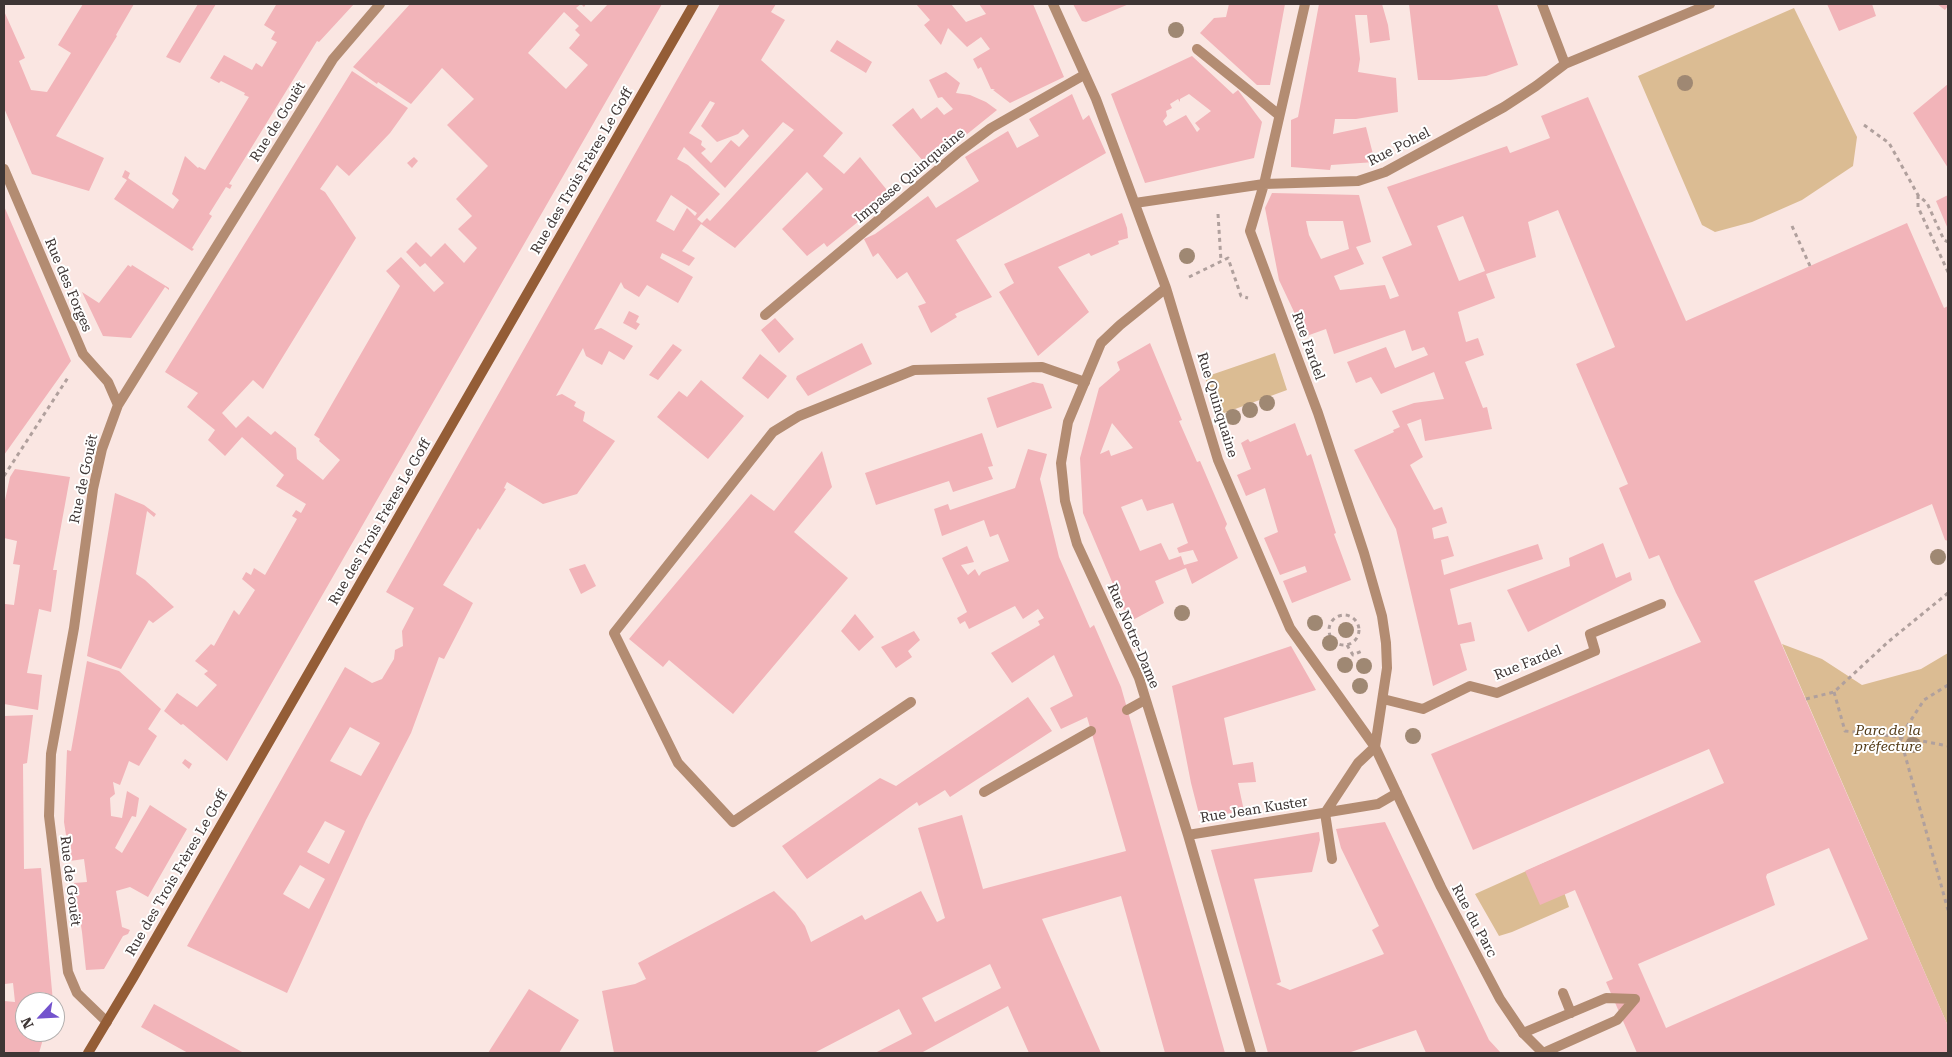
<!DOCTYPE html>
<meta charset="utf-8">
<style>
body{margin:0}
#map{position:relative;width:1952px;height:1057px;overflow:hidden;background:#fae6e2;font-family:"Roboto Serif",serif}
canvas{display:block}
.frame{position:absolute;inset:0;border:5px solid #3e3635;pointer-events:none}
.north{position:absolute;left:15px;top:992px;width:50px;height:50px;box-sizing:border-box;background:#fff;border:1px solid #b2afae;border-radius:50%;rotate:245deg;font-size:14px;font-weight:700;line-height:20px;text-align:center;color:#3e3635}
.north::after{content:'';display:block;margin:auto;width:18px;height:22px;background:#7353cd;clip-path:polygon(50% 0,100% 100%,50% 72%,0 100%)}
</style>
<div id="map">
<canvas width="1952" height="1057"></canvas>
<div class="frame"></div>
<div class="north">N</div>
</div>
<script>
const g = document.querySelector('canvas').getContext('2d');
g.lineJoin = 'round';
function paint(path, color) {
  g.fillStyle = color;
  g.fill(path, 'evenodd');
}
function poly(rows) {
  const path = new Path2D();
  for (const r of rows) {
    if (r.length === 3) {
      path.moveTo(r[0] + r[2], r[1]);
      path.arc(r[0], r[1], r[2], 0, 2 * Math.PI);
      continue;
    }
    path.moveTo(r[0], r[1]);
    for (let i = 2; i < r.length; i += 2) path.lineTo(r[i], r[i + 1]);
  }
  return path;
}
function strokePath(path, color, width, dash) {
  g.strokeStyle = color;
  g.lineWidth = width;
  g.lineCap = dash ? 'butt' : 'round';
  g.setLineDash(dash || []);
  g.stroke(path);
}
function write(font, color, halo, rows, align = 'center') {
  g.font = font + ' "Roboto Serif",serif';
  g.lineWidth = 4;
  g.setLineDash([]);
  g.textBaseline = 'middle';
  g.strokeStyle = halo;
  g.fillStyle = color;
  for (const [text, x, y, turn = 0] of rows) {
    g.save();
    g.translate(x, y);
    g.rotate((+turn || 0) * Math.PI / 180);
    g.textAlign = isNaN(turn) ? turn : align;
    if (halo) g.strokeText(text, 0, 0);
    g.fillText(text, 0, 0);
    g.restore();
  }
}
const green = poly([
 [1794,8,1857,137,1853,166,1802,200,1752,222,1715,232,1702,225,1638,76],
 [1275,353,1287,390,1216,416,1205,377],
 [1782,644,1822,659,1862,685,1921,669,1948,653,1948,1026],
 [1553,859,1569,907,1512,932,1499,936,1475,894]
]);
const building = poly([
 [83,4,134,4,116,35,117,36,56,136,104,158,89,191,32,174,4,108,4,11,25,58,19,61,31,90,47,92,71,53,58,45],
 [198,4,216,4,180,63,166,57],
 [274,4,354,4,319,42,317,41,229,184,232,185,230,189,226,187,209,214,212,216,192,248,194,249,192,251,114,199,127,180,122,177,125,170,130,173,128,178,173,209,179,200,172,194,185,156,198,168,199,167,205,170,249,97,244,95,245,93,221,81,219,83,210,78,224,55,252,70,256,63,262,67,277,42,271,39,275,32,264,25,276,5],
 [410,4,586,4,584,7,581,4,576,8,591,22,608,4,662,4,227,761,183,724,181,725,164,711,177,693,197,707,217,685,204,674,208,671,195,661,211,644,214,646,234,610,239,615,255,590,242,579,246,572,251,575,254,568,265,575,297,519,292,516,296,510,301,513,306,504,276,486,284,475,242,437,225,456,208,440,215,430,187,407,198,393,165,372,352,71,408,108,390,133,349,176,337,165,320,189,325,192,356,238,263,389,253,380,222,413,236,428,248,416,271,435,275,431,296,448,297,459,323,480,340,460,319,441,320,439,314,435,400,286,386,271,401,257,434,292,444,283,425,263,420,267,406,252,416,242,431,257,445,243,464,263,477,248,458,229,472,216,456,199,488,166,447,125,474,99,442,68,411,104,378,82,377,84,353,67],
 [564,12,579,26,575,30,580,35,569,48,588,65,566,89,528,53],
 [720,4,776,4,771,12,785,20,761,60,843,133,823,156,844,174,860,157,891,195,827,247,824,243,807,256,782,229,823,189,807,172,735,248,701,224,682,251,695,258,689,266,662,253,660,258,693,277,678,303,647,285,639,297,624,288,621,282,594,330,601,328,633,346,624,360,609,351,602,365,586,356,583,348,556,396,562,394,576,402,574,406,585,412,583,421,615,441,577,494,543,504,507,482,504,488,506,489,480,530,478,528,443,585,473,603,444,659,439,657,411,733,366,820,287,993,187,946,345,667,372,683,382,679,394,659,395,650,403,646,402,631,414,608,386,592],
 [710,101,715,103,701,126,717,142,738,134,743,129,749,136,739,147,731,140,711,163,701,153,706,149,701,145,702,141,689,133],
 [783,122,794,130,710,221,707,218,702,223,697,219,720,194,688,165,677,159,684,147,725,188],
 [671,195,697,213,695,216,687,208,674,231,656,221],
 [350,727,380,743,361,776,330,761],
 [325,821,345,831,329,864,307,852],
 [300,865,325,879,309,909,283,894],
 [916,4,951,4,966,22,986,14,979,4,1033,4,1064,77,1010,103,993,90,995,89,991,89,981,67,978,69,973,59,990,49,981,37,967,47,948,28,941,45,924,25,930,20],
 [1073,4,1129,4,1086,22,1082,21],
 [1229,4,1285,4,1270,85,1257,85,1200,33,1214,18,1226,17],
 [1319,4,1382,4,1388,25,1390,40,1370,43,1367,15,1355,15,1360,59,1358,72,1396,78,1398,112,1356,119,1335,119,1333,134,1366,127,1375,162,1331,165,1330,170,1291,167,1291,120,1298,117],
 [1409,4,1497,4,1518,65,1486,76,1450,80,1418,80],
 [1827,4,1872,4,1876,16,1839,31],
 [1937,4,1948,4,1948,6,1945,10],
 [837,40,872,62,866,73,830,51],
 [1192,56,1233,94,1238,90,1262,122,1254,158,1145,183,1111,94],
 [1189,94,1211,111,1195,123,1200,129,1197,132,1186,115,1166,126,1163,121,1167,116,1166,111,1172,108,1170,104,1178,99,1180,102,1180,99],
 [946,72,960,83,956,93,970,95,986,102,997,110,935,160,931,155,923,161,892,125,913,108,921,119,937,107,944,115,953,109,942,97,938,98,929,80],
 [1948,84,1948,168,1913,113],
 [1072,94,1083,120,1089,115,1106,153,956,240,992,297,955,314,957,317,931,333,918,306,926,303,907,272,897,279,878,253,873,257,864,239,875,234,928,196,936,208,979,181,965,157,1008,131,1017,148,1039,136,1029,119],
 [1588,97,1686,321,1907,223,1944,308,1948,306,1948,541,1945,540,1932,504,1754,581,1948,1026,1948,1052,1945,1053,1637,1053,1606,982,1613,979,1575,890,1540,905,1525,871,1724,783,1709,749,1473,850,1431,754,1701,642,1676,593,1659,555,1649,559,1619,488,1628,484,1576,364,1615,347,1558,210,1528,222,1536,257,1486,274,1495,298,1458,312,1466,342,1478,338,1484,355,1465,362,1483,408,1487,407,1492,429,1425,441,1421,419,1407,424,1423,457,1410,465,1434,510,1442,507,1447,523,1432,528,1434,539,1448,536,1454,556,1441,560,1444,575,1538,544,1543,559,1450,589,1458,625,1471,622,1475,641,1460,644,1467,670,1433,686,1396,529,1354,450,1394,432,1393,430,1400,427,1392,411,1414,403,1444,399,1434,372,1381,394,1371,377,1356,383,1347,362,1386,347,1395,368,1428,355,1424,347,1412,351,1405,330,1334,354,1326,329,1301,338,1295,314,1279,280,1265,208,1272,193,1359,195,1371,242,1356,247,1364,264,1334,276,1340,290,1385,285,1390,299,1399,296,1382,257,1412,245,1387,187,1507,146,1510,153,1550,138,1541,116],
 [1463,216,1485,271,1459,281,1437,226],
 [1306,221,1343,221,1349,249,1321,259,1309,235],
 [1829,848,1868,939,1666,1028,1638,964,1775,905,1766,877,1767,874],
 [414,157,418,161,412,168,407,163],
 [1948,195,1948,229,1936,201],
 [4,206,71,361,4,455],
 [1122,213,1127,228,1128,238,1118,241,1119,244,1091,256,1089,253,1058,267,1089,312,1038,356,999,292,1014,283,1004,264],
 [128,265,131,267,132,265,169,288,169,290,165,287,131,338,103,336,82,292,99,303],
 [629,311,639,316,636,322,640,324,636,330,623,323],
 [775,318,794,339,779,353,761,330],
 [862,343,872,364,808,396,796,379,797,376],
 [1150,343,1182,420,1179,421,1197,462,1200,461,1227,524,1225,528,1238,558,1192,584,1186,568,1155,581,1164,603,1129,622,1083,513,1080,458,1099,388,1120,370,1117,362],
 [1112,423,1133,448,1111,456,1109,450,1100,454],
 [1142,499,1147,511,1173,503,1188,543,1177,548,1179,553,1193,550,1198,561,1184,565,1181,556,1169,560,1161,543,1140,551,1121,507],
 [673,344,682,350,658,380,649,375],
 [760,354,787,376,768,399,742,378],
 [701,380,744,416,708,459,657,417,679,391,687,397],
 [1033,382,1043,384,1052,408,997,428,987,398],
 [1295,423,1307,456,1311,454,1336,533,1334,534,1351,580,1292,603,1283,581,1307,572,1305,566,1280,575,1264,538,1278,532,1265,488,1246,496,1237,475,1251,469,1241,443,1248,439,1250,442],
 [982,433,993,466,988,467,993,479,953,492,949,481,876,505,865,473],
 [1028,449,1047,454,1040,479,1059,557,1090,628,1094,625,1121,687,1225,1053,1165,1053,1121,896,1042,919,1101,1053,1029,1053,1008,1006,921,1053,875,1053,912,1034,899,1009,814,1053,614,1053,602,991,635,984,646,979,638,963,774,891,795,912,805,926,811,942,862,915,865,920,921,891,937,922,945,918,918,828,962,815,983,889,1126,851,1087,717,1061,729,1050,708,1073,696,1054,655,1012,683,991,653,1040,625,1038,621,1044,618,1038,609,1023,619,1015,606,969,629,965,621,960,624,957,618,967,612,942,558,967,546,974,562,961,565,968,575,975,569,979,576,982,572,1009,561,998,534,990,537,984,520,942,536,934,509,948,504,950,510,1015,488],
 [990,964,1001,988,935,1022,922,998],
 [822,451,832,487,794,532,848,578,733,714,669,660,663,667,629,639,751,494,774,511],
 [15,469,70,477,53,570,57,570,51,612,39,609,27,673,42,675,38,710,4,704,4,610,5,604,14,605,20,565,13,564,17,541,4,538,4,505,10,477],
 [115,493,144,505,156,514,154,517,147,511,136,574,145,580,174,607,153,623,149,620,121,669,87,656],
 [1603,543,1616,578,1630,572,1632,580,1528,632,1507,590,1570,566,1569,558],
 [585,564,596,586,581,594,569,569],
 [855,614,874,637,859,651,841,631],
 [914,631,920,640,908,651,912,657,896,668,881,647],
 [1291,646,1316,690,1224,718,1233,765,1253,762,1256,782,1238,783,1244,811,1200,818,1191,783,1172,686],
 [87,661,119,671,161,709,148,729,157,736,139,766,129,761,120,785,113,782,115,794,110,798,111,816,122,818,127,791,139,798,136,817,132,816,115,848,122,853,150,805,187,829,148,897,130,887,116,891,122,927,130,930,128,934,123,936,104,969,86,970,82,932,74,883,87,882,84,859,70,861,64,822,67,750,71,751],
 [1028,697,1052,731,950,797,945,790,919,806,917,802,807,879,782,846,880,778,896,786],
 [33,715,27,763,23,764,24,869,41,868,53,1002,25,1002,25,1032,45,1032,39,1053,4,1053,4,1001,15,1002,13,983,5,984,4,976,4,716],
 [185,759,192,764,189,769,182,763],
 [1385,822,1489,1040,1501,1053,1426,1053,1416,1030,1348,1053,1268,1053,1211,850,1319,832,1320,840,1312,872,1254,879,1281,982,1276,984,1290,990,1384,954,1372,930,1379,926,1341,848,1336,829],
 [529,989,579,1020,559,1053,488,1053],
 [154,1004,244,1053,188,1053,141,1027]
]);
const path = poly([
 [1864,125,1889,143,1918,195,1927,203,1944,240,1948,242],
 [1918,195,1918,207,1948,272],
 [1218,214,1221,261],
 [1792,226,1810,266],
 [1189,277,1228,258,1241,296,1248,298],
 [4,476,69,376],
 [1344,630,15],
 [1347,645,1353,655,1362,651],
 [1948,685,1924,700,1900,737,1948,746],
 [1834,692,1845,731,1900,737,1948,910],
 [1806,699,1834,692,1888,642,1948,593]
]);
const lane = poly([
 [911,702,733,822,678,763,614,633,773,432,799,416,914,370,1042,367,1085,382],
 [1127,710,1145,700],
 [984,792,1091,731],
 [1325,813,1332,859],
 [1563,993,1571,1013],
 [1523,1033,1606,998,1635,999],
 [1543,1053,1617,1020,1635,999]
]);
const street = poly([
 [1053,4,1096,99,1166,288,1218,460,1290,628,1375,747,1441,887,1500,999,1523,1033,1543,1053],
 [1305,4,1264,184,1250,231,1318,413,1364,553,1382,616,1386,643,1387,668,1375,747],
 [1542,4,1565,64],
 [1197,49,1279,115],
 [4,169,83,354,108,382,118,405],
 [1135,203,1264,184,1358,181,1385,172,1504,107,1536,86,1565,64,1710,4],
 [1166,288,1120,325,1101,343,1068,422,1061,463,1065,501,1077,544,1139,678,1188,835,1251,1053],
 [765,315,959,152,991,128,1084,75],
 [1383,699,1423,709,1470,686,1497,693,1595,651,1590,634,1661,604],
 [1325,813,1358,763,1375,747],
 [1188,835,1378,804,1397,793],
 [107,1022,77,993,68,972,49,816,51,754,74,628,93,489,102,449,118,405,333,59,380,4]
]);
const secondary = poly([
 [88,1053,133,978,694,4]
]);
const trees = [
 [1176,30],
 [1685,83],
 [1187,256],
 [1267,403],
 [1250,410],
 [1233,417],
 [1938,557],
 [1182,613],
 [1315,623],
 [1346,630],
 [1330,643],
 [1345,665],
 [1364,666],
 [1360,686],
 [1413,736],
 [1913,745]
];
const streetNames = [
 ["Rue de Gouët",278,122,-58],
 ["Rue Pohel",1399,147,-27],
 ["Rue des Trois Frères Le Goff",582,171,-60],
 ["Impasse Quinquaine",910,176,-40],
 ["Rue des Forges",68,285,67],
 ["Rue Fardel",1308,346,70],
 ["Rue Quinquaine",1217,405,73],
 ["Rue de Gouët",84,479,-78],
 ["Rue des Trois Frères Le Goff",380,522,-60],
 ["Rue Notre-Dame",1133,636,67],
 ["Rue Fardel",1528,663,-22],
 ["Rue Jean Kuster",1254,810,-9],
 ["Rue des Trois Frères Le Goff",177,873,-60],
 ["Rue de Gouët",70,881,83],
 ["Rue du Parc",1474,921,62]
];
const parkNames = [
 ["Parc de la",1888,731],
 ["préfecture",1888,747]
];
paint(green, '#dbbc93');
paint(building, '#f2b4b9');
strokePath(path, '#b0a09d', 3, [4, 4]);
strokePath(lane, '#b38c72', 10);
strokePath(street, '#b38c72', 10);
strokePath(secondary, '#945d36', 10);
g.fillStyle = '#9f8873';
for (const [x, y] of trees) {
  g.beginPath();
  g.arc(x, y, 8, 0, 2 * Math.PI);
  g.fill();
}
write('14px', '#3e3635', '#fff', streetNames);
write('italic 14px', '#543c18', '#fff', parkNames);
</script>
